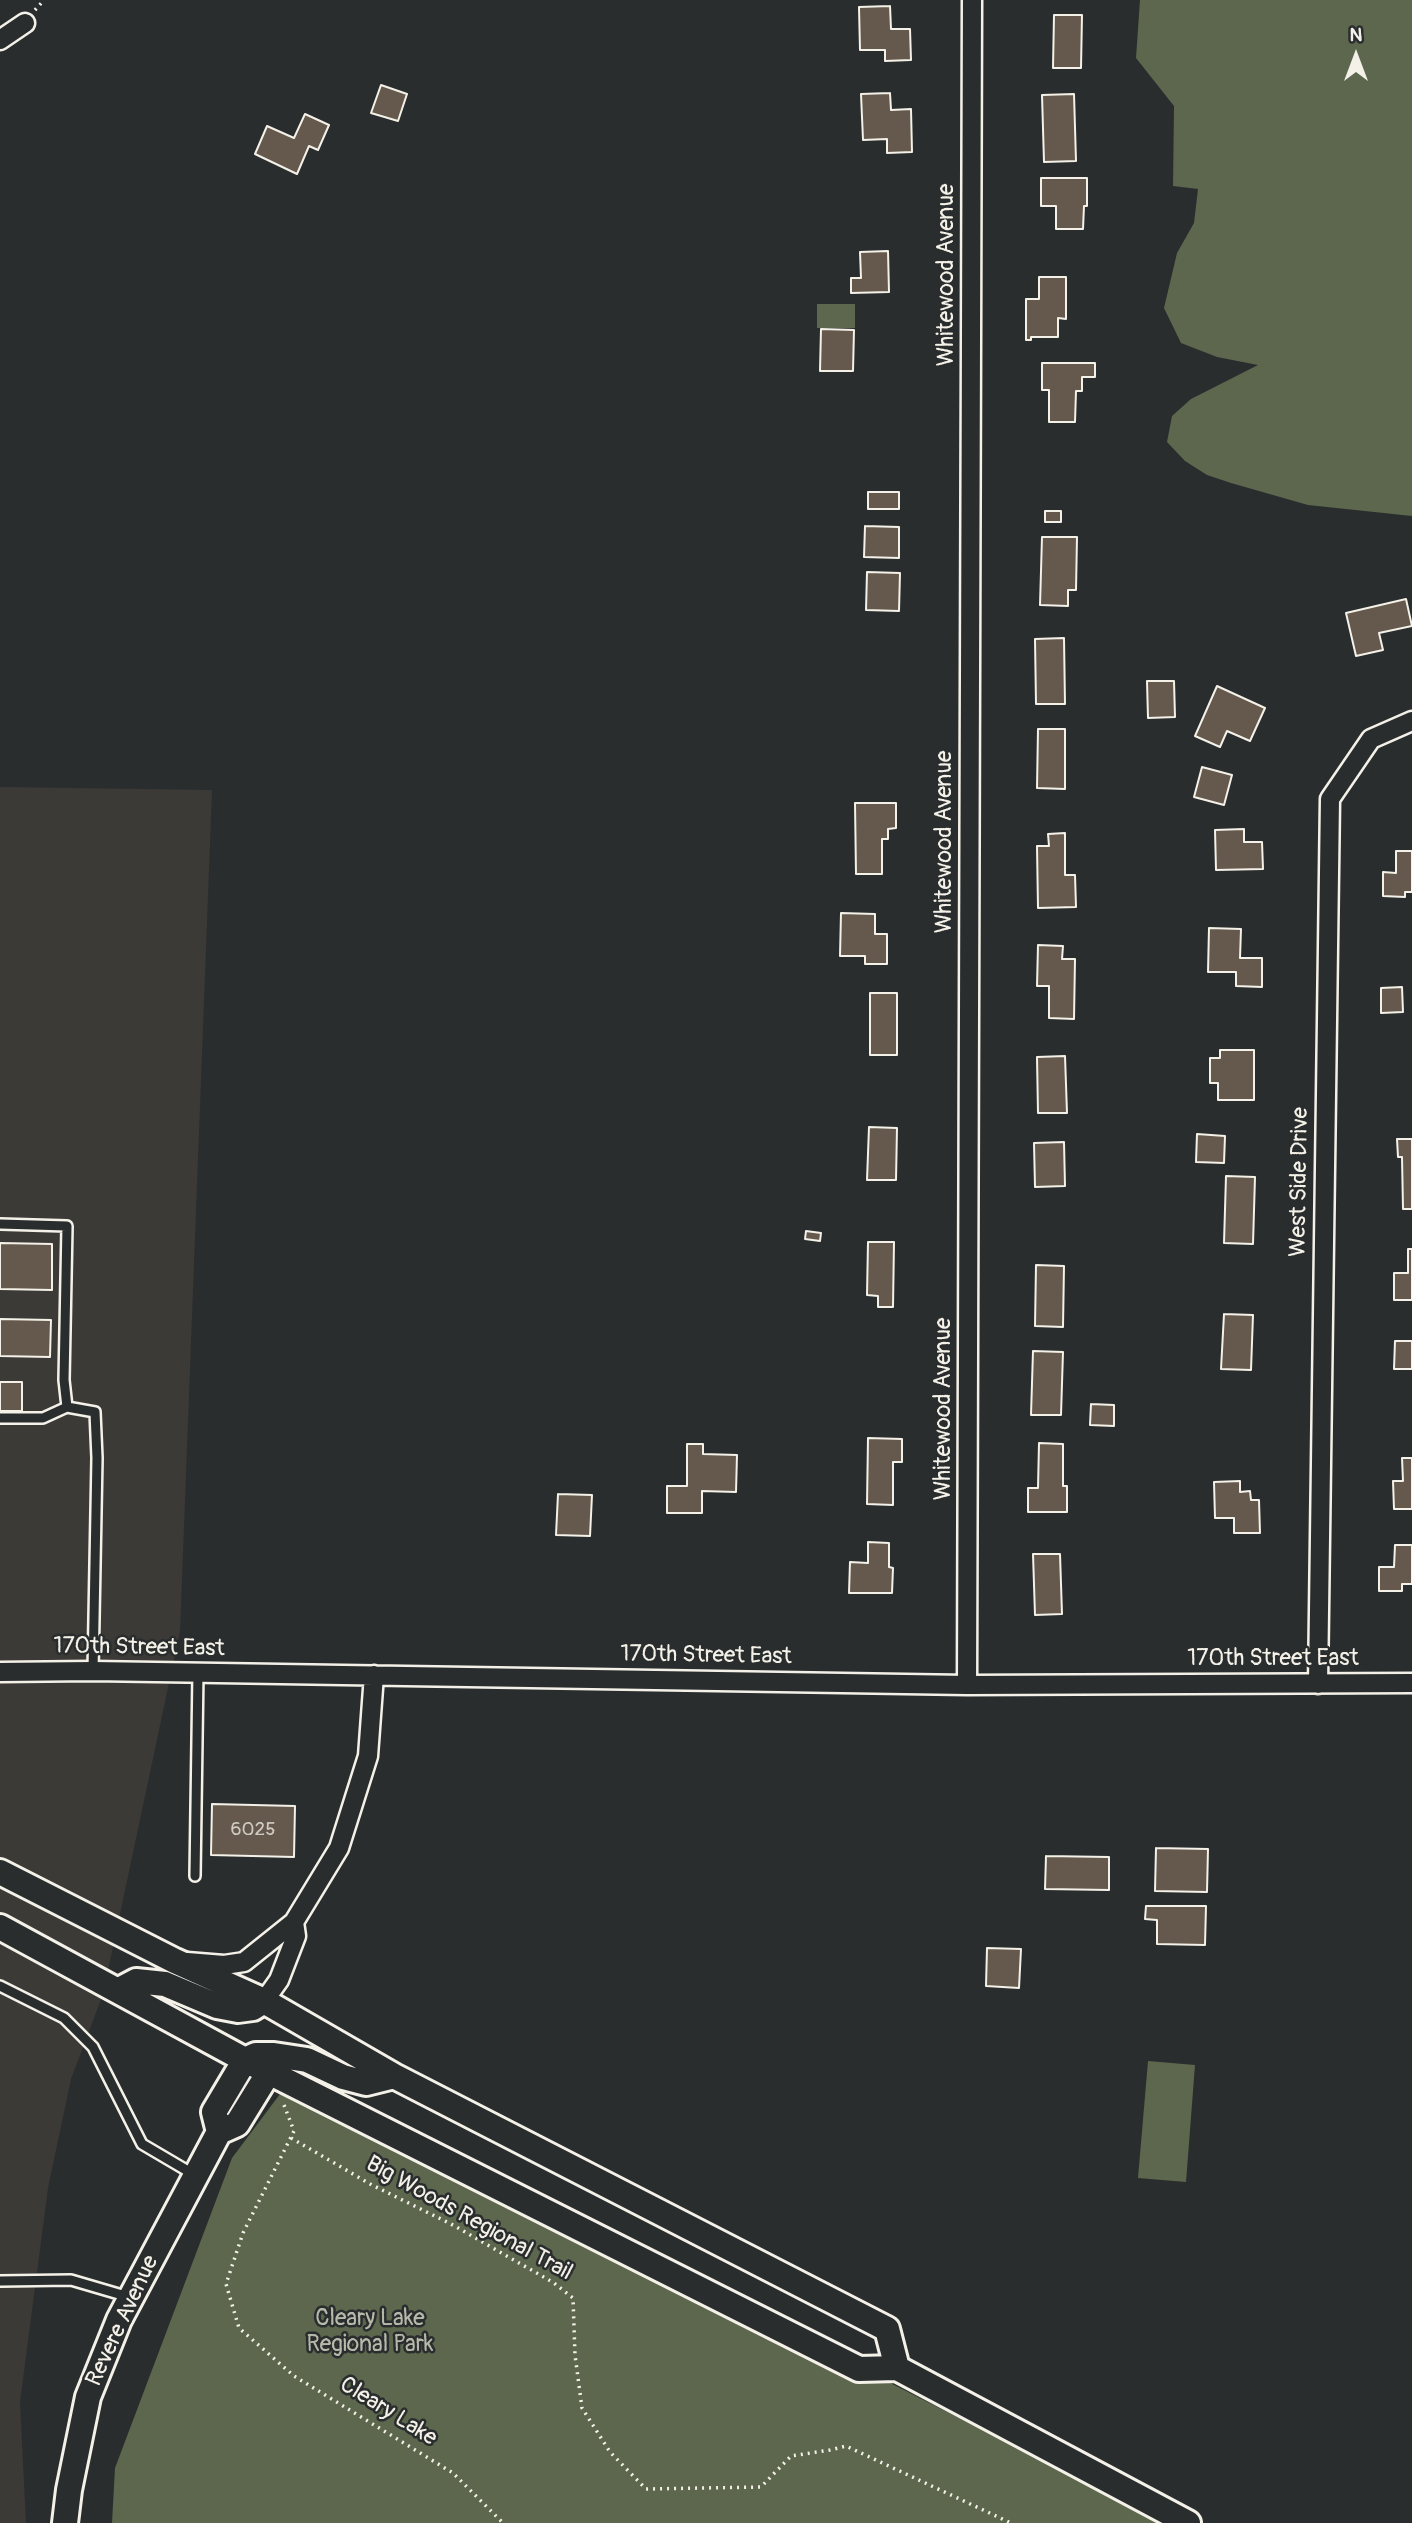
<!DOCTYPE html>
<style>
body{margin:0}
#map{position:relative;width:1412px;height:2523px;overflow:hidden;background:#2a2d2e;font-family:Pangolin,sans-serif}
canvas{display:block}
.north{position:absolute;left:1321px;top:21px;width:70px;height:70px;-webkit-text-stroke:5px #2a2d2e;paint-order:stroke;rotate:0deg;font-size:19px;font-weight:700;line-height:28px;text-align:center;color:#f4f1e8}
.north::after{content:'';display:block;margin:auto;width:24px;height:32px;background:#f4f1e8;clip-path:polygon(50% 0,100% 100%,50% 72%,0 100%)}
</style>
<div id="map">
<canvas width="1412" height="2523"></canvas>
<div class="north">N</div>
</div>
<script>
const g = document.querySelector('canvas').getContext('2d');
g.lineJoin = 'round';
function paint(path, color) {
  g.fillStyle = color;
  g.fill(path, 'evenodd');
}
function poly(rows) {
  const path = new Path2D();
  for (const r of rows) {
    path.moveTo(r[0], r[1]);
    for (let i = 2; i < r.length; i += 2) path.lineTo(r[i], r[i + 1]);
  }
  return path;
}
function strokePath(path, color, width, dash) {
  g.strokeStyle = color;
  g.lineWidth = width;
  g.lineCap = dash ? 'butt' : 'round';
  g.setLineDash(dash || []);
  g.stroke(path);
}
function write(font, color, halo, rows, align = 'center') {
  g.font = font + ' Pangolin,sans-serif';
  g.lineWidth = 5;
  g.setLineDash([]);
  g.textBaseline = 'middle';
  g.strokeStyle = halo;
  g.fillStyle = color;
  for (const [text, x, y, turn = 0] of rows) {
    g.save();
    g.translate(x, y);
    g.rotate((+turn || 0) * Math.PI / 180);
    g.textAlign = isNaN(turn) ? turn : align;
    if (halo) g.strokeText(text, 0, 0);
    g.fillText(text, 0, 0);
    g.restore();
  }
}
const built = poly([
 [0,787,212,790,180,1631,103,1994,71,2079,48,2188,20,2402,26,2523,0,2523]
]);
const green = poly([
 [1140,0,1412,0,1412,516,1308,505,1231,483,1207,475,1185,461,1167,442,1172,416,1191,399,1258,365,1217,357,1181,343,1164,308,1177,253,1194,223,1198,189,1173,186,1174,106,1136,58],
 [817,304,855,304,855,328,817,328],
 [1148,2061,1195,2065,1186,2182,1138,2178],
 [292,2078,1165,2523,112,2523,115,2468,232,2158]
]);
const building = poly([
 [890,6,891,29,910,29,911,60,885,61,885,50,860,50,859,7,890,6],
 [1054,15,1082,15,1081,68,1053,68,1054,15],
 [381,85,407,94,398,121,371,113,381,85],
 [890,93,891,110,911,109,912,152,887,153,887,139,863,140,861,94,890,93],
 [1074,94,1076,161,1044,162,1042,95,1074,94],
 [305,114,329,125,318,150,309,146,297,174,255,154,267,126,294,138,305,114],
 [1041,178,1087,178,1087,206,1084,206,1083,229,1056,229,1056,206,1041,206,1041,178],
 [888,251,889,292,851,293,851,278,861,278,860,252,888,251],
 [1039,277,1066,277,1066,319,1058,318,1058,337,1031,337,1031,340,1026,340,1026,299,1039,299,1039,277],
 [821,329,854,330,853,371,820,371,821,329],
 [1042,363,1095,363,1095,377,1082,377,1082,391,1076,391,1075,422,1049,422,1049,390,1042,390,1042,363],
 [868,492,899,492,899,509,868,509,868,492],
 [1045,511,1061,511,1061,522,1045,522,1045,511],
 [865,526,899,527,899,558,864,557,865,526],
 [1042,537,1077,537,1076,590,1068,590,1068,606,1040,605,1042,537],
 [867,572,900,573,899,611,866,610,867,572],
 [1406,599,1412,626,1379,633,1383,650,1356,656,1346,613,1406,599],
 [1064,638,1065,704,1036,704,1035,639,1064,638],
 [1147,681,1174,681,1175,717,1148,718,1147,681],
 [1217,686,1265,708,1250,741,1227,731,1220,747,1195,736,1217,686],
 [1038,729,1065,729,1065,789,1037,788,1038,729],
 [1202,767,1232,775,1224,805,1194,797,1202,767],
 [855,803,896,803,896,828,888,829,888,839,882,839,882,874,856,874,855,803],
 [1244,829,1244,842,1262,842,1263,869,1216,870,1215,830,1244,829],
 [1065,833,1065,875,1075,875,1076,907,1038,908,1037,846,1049,846,1048,834,1065,833],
 [1396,851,1412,851,1412,892,1405,892,1405,897,1383,896,1383,872,1396,873,1396,851],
 [841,913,875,914,875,934,887,934,887,964,865,964,865,956,840,956,841,913],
 [1209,928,1241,929,1240,958,1262,958,1262,987,1236,986,1236,972,1208,972,1209,928],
 [1038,945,1063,946,1062,959,1075,959,1074,1019,1049,1018,1049,986,1037,986,1038,945],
 [1402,987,1403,1012,1381,1013,1381,988,1402,987],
 [870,993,897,993,897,1055,870,1055,870,993],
 [1220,1050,1254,1050,1254,1100,1218,1100,1218,1083,1210,1083,1210,1058,1220,1058,1220,1050],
 [1065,1056,1067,1113,1038,1113,1037,1057,1065,1056],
 [869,1127,897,1128,896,1180,867,1180,869,1127],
 [1197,1134,1225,1136,1224,1163,1196,1162,1197,1134],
 [1397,1139,1412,1139,1412,1209,1403,1209,1402,1157,1398,1157,1397,1139],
 [1064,1142,1065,1186,1035,1187,1034,1143,1064,1142],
 [1226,1176,1255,1177,1253,1244,1224,1243,1226,1176],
 [806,1231,821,1233,820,1241,805,1239,806,1231],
 [868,1242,894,1242,893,1307,878,1307,878,1296,867,1295,868,1242],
 [0,1243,52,1244,52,1290,0,1289,0,1243],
 [1408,1249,1412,1249,1412,1300,1394,1300,1394,1273,1408,1273,1408,1249],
 [1036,1265,1064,1266,1063,1327,1035,1326,1036,1265],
 [1224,1314,1253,1315,1251,1370,1221,1369,1224,1314],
 [0,1319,51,1320,50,1357,0,1356,0,1319],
 [1395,1341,1412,1341,1412,1369,1394,1369,1395,1341],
 [1033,1351,1063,1352,1061,1415,1031,1415,1033,1351],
 [0,1382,22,1382,22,1411,0,1411,0,1382],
 [1091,1404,1114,1405,1114,1426,1090,1425,1091,1404],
 [868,1438,902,1439,902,1462,893,1462,893,1505,867,1504,868,1438],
 [1039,1443,1063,1444,1063,1486,1067,1486,1067,1512,1028,1512,1028,1488,1038,1488,1039,1443],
 [687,1444,703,1444,703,1454,737,1455,736,1492,702,1491,702,1513,667,1513,667,1486,687,1486,687,1444],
 [1402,1458,1412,1458,1412,1509,1394,1509,1393,1481,1403,1481,1402,1458],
 [1240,1481,1240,1492,1250,1491,1251,1500,1259,1500,1260,1533,1234,1533,1234,1518,1215,1518,1214,1482,1240,1481],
 [558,1494,592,1495,590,1536,556,1535,558,1494],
 [868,1542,889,1543,889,1567,893,1568,892,1593,849,1593,850,1562,868,1563,868,1542],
 [1395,1545,1412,1545,1412,1584,1402,1584,1402,1591,1379,1591,1379,1567,1394,1567,1395,1545],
 [1033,1554,1060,1554,1062,1614,1035,1615,1033,1554],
 [212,1804,295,1806,294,1857,211,1855,212,1804],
 [1156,1848,1208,1849,1207,1892,1155,1891,1156,1848],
 [1046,1856,1109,1857,1109,1890,1045,1889,1046,1856],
 [1146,1906,1206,1906,1205,1945,1157,1944,1157,1920,1145,1919,1146,1906],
 [987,1948,1021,1949,1019,1988,986,1986,987,1948]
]);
const path = poly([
 [35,10,44,0],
 [284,2105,294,2131,243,2233,226,2284,239,2328,294,2376,453,2473,503,2523],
 [291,2138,372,2185,451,2224,554,2283,573,2298,575,2355,582,2408,610,2452,646,2489,761,2487,791,2456,830,2450,846,2446,1011,2523]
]);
const lane = poly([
 [0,1224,67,1226,64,1380,67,1407,95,1412,97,1458,93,1671],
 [0,1418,43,1418,67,1407],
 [195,1876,198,1672],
 [0,1986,64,2018,93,2047,142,2144,193,2174],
 [0,2281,71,2280,129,2297]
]);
const street = poly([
 [0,40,25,23],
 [0,1672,93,1671,967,1685,1412,1683],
 [1318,1684,1330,799,1371,739,1412,721],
 [967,1685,972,0],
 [187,1962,224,1965,244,1962,294,1922,339,1848,368,1756,374,1675],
 [264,2001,279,1980,296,1936,294,1922]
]);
const secondary = poly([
 [0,1872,175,1961,264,2001,394,2076,887,2329,897,2368],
 [0,1927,245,2060,859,2369,897,2368,1188,2523],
 [119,1990,136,1981,165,1984,217,2006,238,2010,253,2008,264,2001],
 [245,2060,256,2055,274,2055,307,2060,343,2077,366,2083,394,2076],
 [219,2132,214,2112,245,2060],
 [65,2523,69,2490,88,2397,119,2320,219,2132,237,2124,269,2072]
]);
const numberNames = [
 ["6025",253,1830]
];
const streetNames = [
 ["Whitewood Avenue",947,275,-90],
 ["Whitewood Avenue",945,842,-90],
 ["West Side Drive",1300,1182,-89],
 ["Whitewood Avenue",944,1409,-90],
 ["170th Street East",139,1648,1],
 ["170th Street East",706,1656,1],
 ["170th Street East",1273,1659],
 ["Big Woods Regional Trail",469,2219,29],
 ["Revere Avenue",123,2321,-65],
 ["Cleary Lake",388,2412,32]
];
const parkNames = [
 ["Cleary Lake",370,2319],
 ["Regional Park",370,2345]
];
paint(built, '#3c3a37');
paint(green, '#5c674e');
paint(building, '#65584c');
strokePath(building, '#f4f1e8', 2);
strokePath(lane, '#f4f1e8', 14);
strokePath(street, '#f4f1e8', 23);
strokePath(secondary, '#f4f1e8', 30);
strokePath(path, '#f4f1e8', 3.5, [2, 5]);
strokePath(lane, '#2a2d2e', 9);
strokePath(street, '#2a2d2e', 18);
strokePath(secondary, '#2a2d2e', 24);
write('19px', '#d0cbc1', null, numberNames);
write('23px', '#f4f1e8', '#2a2d2e', streetNames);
write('23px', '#b7baaa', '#2a2d2e', parkNames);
</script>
